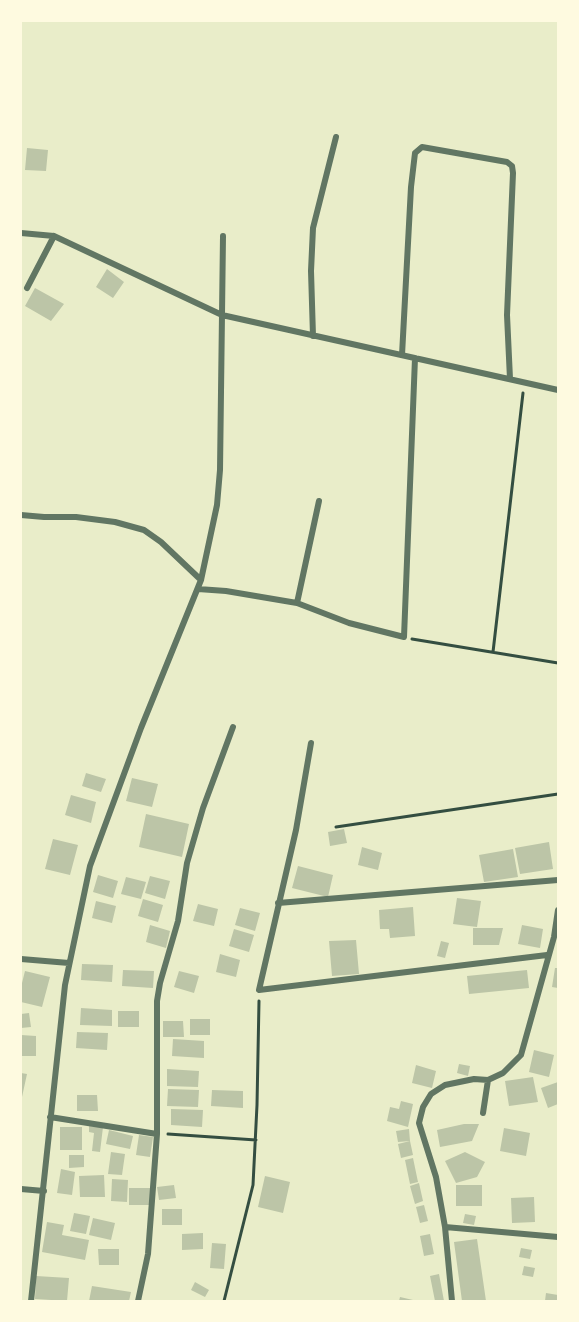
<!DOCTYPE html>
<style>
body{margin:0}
#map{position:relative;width:579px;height:1322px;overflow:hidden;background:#e9edc9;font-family:"Roboto Condensed",sans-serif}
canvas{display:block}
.frame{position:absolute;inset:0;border:22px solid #fefae0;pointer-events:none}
</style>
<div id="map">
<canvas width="579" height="1322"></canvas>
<div class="frame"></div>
</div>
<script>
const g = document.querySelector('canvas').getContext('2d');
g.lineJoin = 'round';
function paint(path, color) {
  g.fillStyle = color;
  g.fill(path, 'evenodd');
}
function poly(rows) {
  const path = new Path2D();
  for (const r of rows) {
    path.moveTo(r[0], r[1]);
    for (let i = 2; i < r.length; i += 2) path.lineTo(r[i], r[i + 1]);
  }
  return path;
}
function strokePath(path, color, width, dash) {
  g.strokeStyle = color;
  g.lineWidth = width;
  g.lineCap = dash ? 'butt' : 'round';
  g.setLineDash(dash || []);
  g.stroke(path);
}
const building = poly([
 [27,148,48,150,46,171,25,170],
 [107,269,124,282,113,298,96,287],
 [35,288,64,304,51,321,25,306],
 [86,773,106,779,101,792,82,786],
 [132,778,158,784,152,807,126,801],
 [71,795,96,802,91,823,65,815],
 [146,814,189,824,182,857,139,847],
 [344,829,347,843,330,846,328,832],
 [53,839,78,845,70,875,45,869],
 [549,842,553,869,520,874,515,848],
 [362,847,382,853,378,870,358,865],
 [513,849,518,877,484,882,479,855],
 [298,866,333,875,328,897,292,888],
 [98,875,118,881,113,898,93,892],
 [150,876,170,881,165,899,145,893],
 [126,877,146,882,141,899,121,894],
 [457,898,481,901,477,927,453,924],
 [143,899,163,905,158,922,138,916],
 [96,901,116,906,112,923,92,918],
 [198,904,218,909,214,926,193,921],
 [413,907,415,936,390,938,389,929,380,929,379,910],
 [240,908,260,913,255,931,235,925],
 [150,925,170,931,166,948,146,942],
 [522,925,543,929,540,948,518,944],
 [473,928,503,928,499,945,473,945],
 [234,929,254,935,249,952,229,946],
 [356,940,359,974,332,976,329,941],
 [441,941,449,943,445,958,437,956],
 [220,954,240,960,236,977,216,972],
 [82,964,113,965,112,982,81,980],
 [555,968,558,968,558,988,552,987],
 [123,970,154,971,153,988,122,986],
 [527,970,529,988,469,994,467,976],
 [25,971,50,977,42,1007,21,1002,21,987],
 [179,971,199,976,194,993,174,987],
 [81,1008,112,1010,112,1026,80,1025],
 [118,1011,139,1011,139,1027,118,1027],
 [29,1013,31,1027,21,1028,21,1014],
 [190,1019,210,1019,210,1035,190,1035],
 [163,1021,183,1021,184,1037,163,1037],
 [77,1032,108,1033,107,1050,76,1048],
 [21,1035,36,1036,36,1056,21,1056],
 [173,1039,204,1041,204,1058,172,1056],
 [534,1050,554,1055,549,1077,529,1072],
 [459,1064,470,1066,468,1076,457,1073],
 [416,1065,436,1071,432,1088,412,1083],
 [167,1069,199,1071,198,1087,167,1086],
 [21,1073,27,1074,22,1097,21,1097],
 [533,1077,538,1102,509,1106,505,1081],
 [558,1082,558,1104,548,1108,541,1088],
 [168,1089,199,1090,198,1107,167,1106],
 [212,1090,243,1091,243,1108,211,1106],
 [77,1095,97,1095,98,1111,77,1111],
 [401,1101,413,1104,408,1127,387,1121,390,1107,399,1109],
 [171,1109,203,1110,202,1127,171,1125],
 [464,1124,479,1124,472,1141,440,1147,437,1130],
 [89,1126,103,1127,100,1152,92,1151,94,1133,89,1132],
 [60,1127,82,1127,82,1150,60,1150],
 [504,1128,530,1133,526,1156,500,1151],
 [409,1129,410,1141,398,1142,396,1131],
 [109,1130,133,1136,130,1149,106,1144],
 [139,1135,153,1137,150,1157,136,1155],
 [410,1141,413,1155,401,1158,398,1144],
 [111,1152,125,1154,122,1175,108,1174],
 [465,1152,485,1162,477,1177,456,1183,445,1161],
 [69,1155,84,1155,84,1167,69,1168],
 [413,1158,418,1182,410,1184,405,1160],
 [61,1169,75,1172,72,1195,57,1193],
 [104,1175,105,1197,80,1197,79,1176],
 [265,1176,290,1182,283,1213,258,1207],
 [112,1179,128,1180,127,1202,111,1201],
 [419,1183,423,1201,415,1204,410,1186],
 [174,1185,176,1198,159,1200,157,1187],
 [456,1185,482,1185,482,1206,456,1206],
 [129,1188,151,1188,151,1205,129,1205],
 [534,1197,535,1222,512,1223,511,1198],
 [424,1205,428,1221,420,1223,416,1207],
 [162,1209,182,1209,182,1225,162,1225],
 [74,1213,90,1216,86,1234,70,1231],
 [465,1214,476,1216,474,1225,463,1223],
 [93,1218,115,1223,111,1240,89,1235],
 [47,1222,64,1225,62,1235,89,1240,85,1260,42,1252],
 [203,1233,203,1249,182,1250,182,1234],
 [430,1234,434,1254,424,1256,420,1236],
 [477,1239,486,1301,462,1301,454,1242],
 [212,1243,226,1244,224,1269,210,1268],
 [521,1248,532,1250,530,1259,519,1257],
 [98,1249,119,1249,119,1265,99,1265],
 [524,1266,535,1268,533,1277,522,1275],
 [439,1274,444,1301,435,1301,430,1276],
 [36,1276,69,1278,67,1301,35,1299],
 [195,1282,209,1290,205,1297,191,1290],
 [92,1286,131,1292,129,1301,89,1301],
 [546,1293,558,1295,558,1301,545,1301],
 [400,1297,413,1300,413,1301,399,1301]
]);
const path = poly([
 [412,639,558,663],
 [493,652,523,393],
 [336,827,558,794],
 [168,1134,256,1140],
 [224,1301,253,1185,257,1105,259,1001]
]);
const minor = poly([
 [21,233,54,236,222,315,558,390],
 [27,288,54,236],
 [313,336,311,271,313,228,336,137],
 [402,355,411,187,415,153,422,147,507,162,512,166,513,173,507,315,510,379],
 [21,515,44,517,76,517,115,522,144,530,161,542,201,580],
 [198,589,226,591,297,603,349,623,404,637,415,358],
 [297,603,319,501],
 [311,743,296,830,259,990,547,955],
 [278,903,558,880],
 [21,959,69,963],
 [488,1080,503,1073,521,1055,554,937,558,910],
 [483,1113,488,1080],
 [50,1117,157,1134],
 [21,1189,44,1191],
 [445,1227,558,1237],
 [31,1301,65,985,90,866,141,728,201,580,217,505,220,470,223,236],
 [138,1301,148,1254,157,1134,157,1001,160,983,178,921,187,863,203,808,233,727],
 [452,1301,445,1227,436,1177,419,1123,423,1107,431,1094,445,1085,474,1079,488,1080]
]);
paint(building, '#bcc5a7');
strokePath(path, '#344e41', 3);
strokePath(minor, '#617663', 6);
</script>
